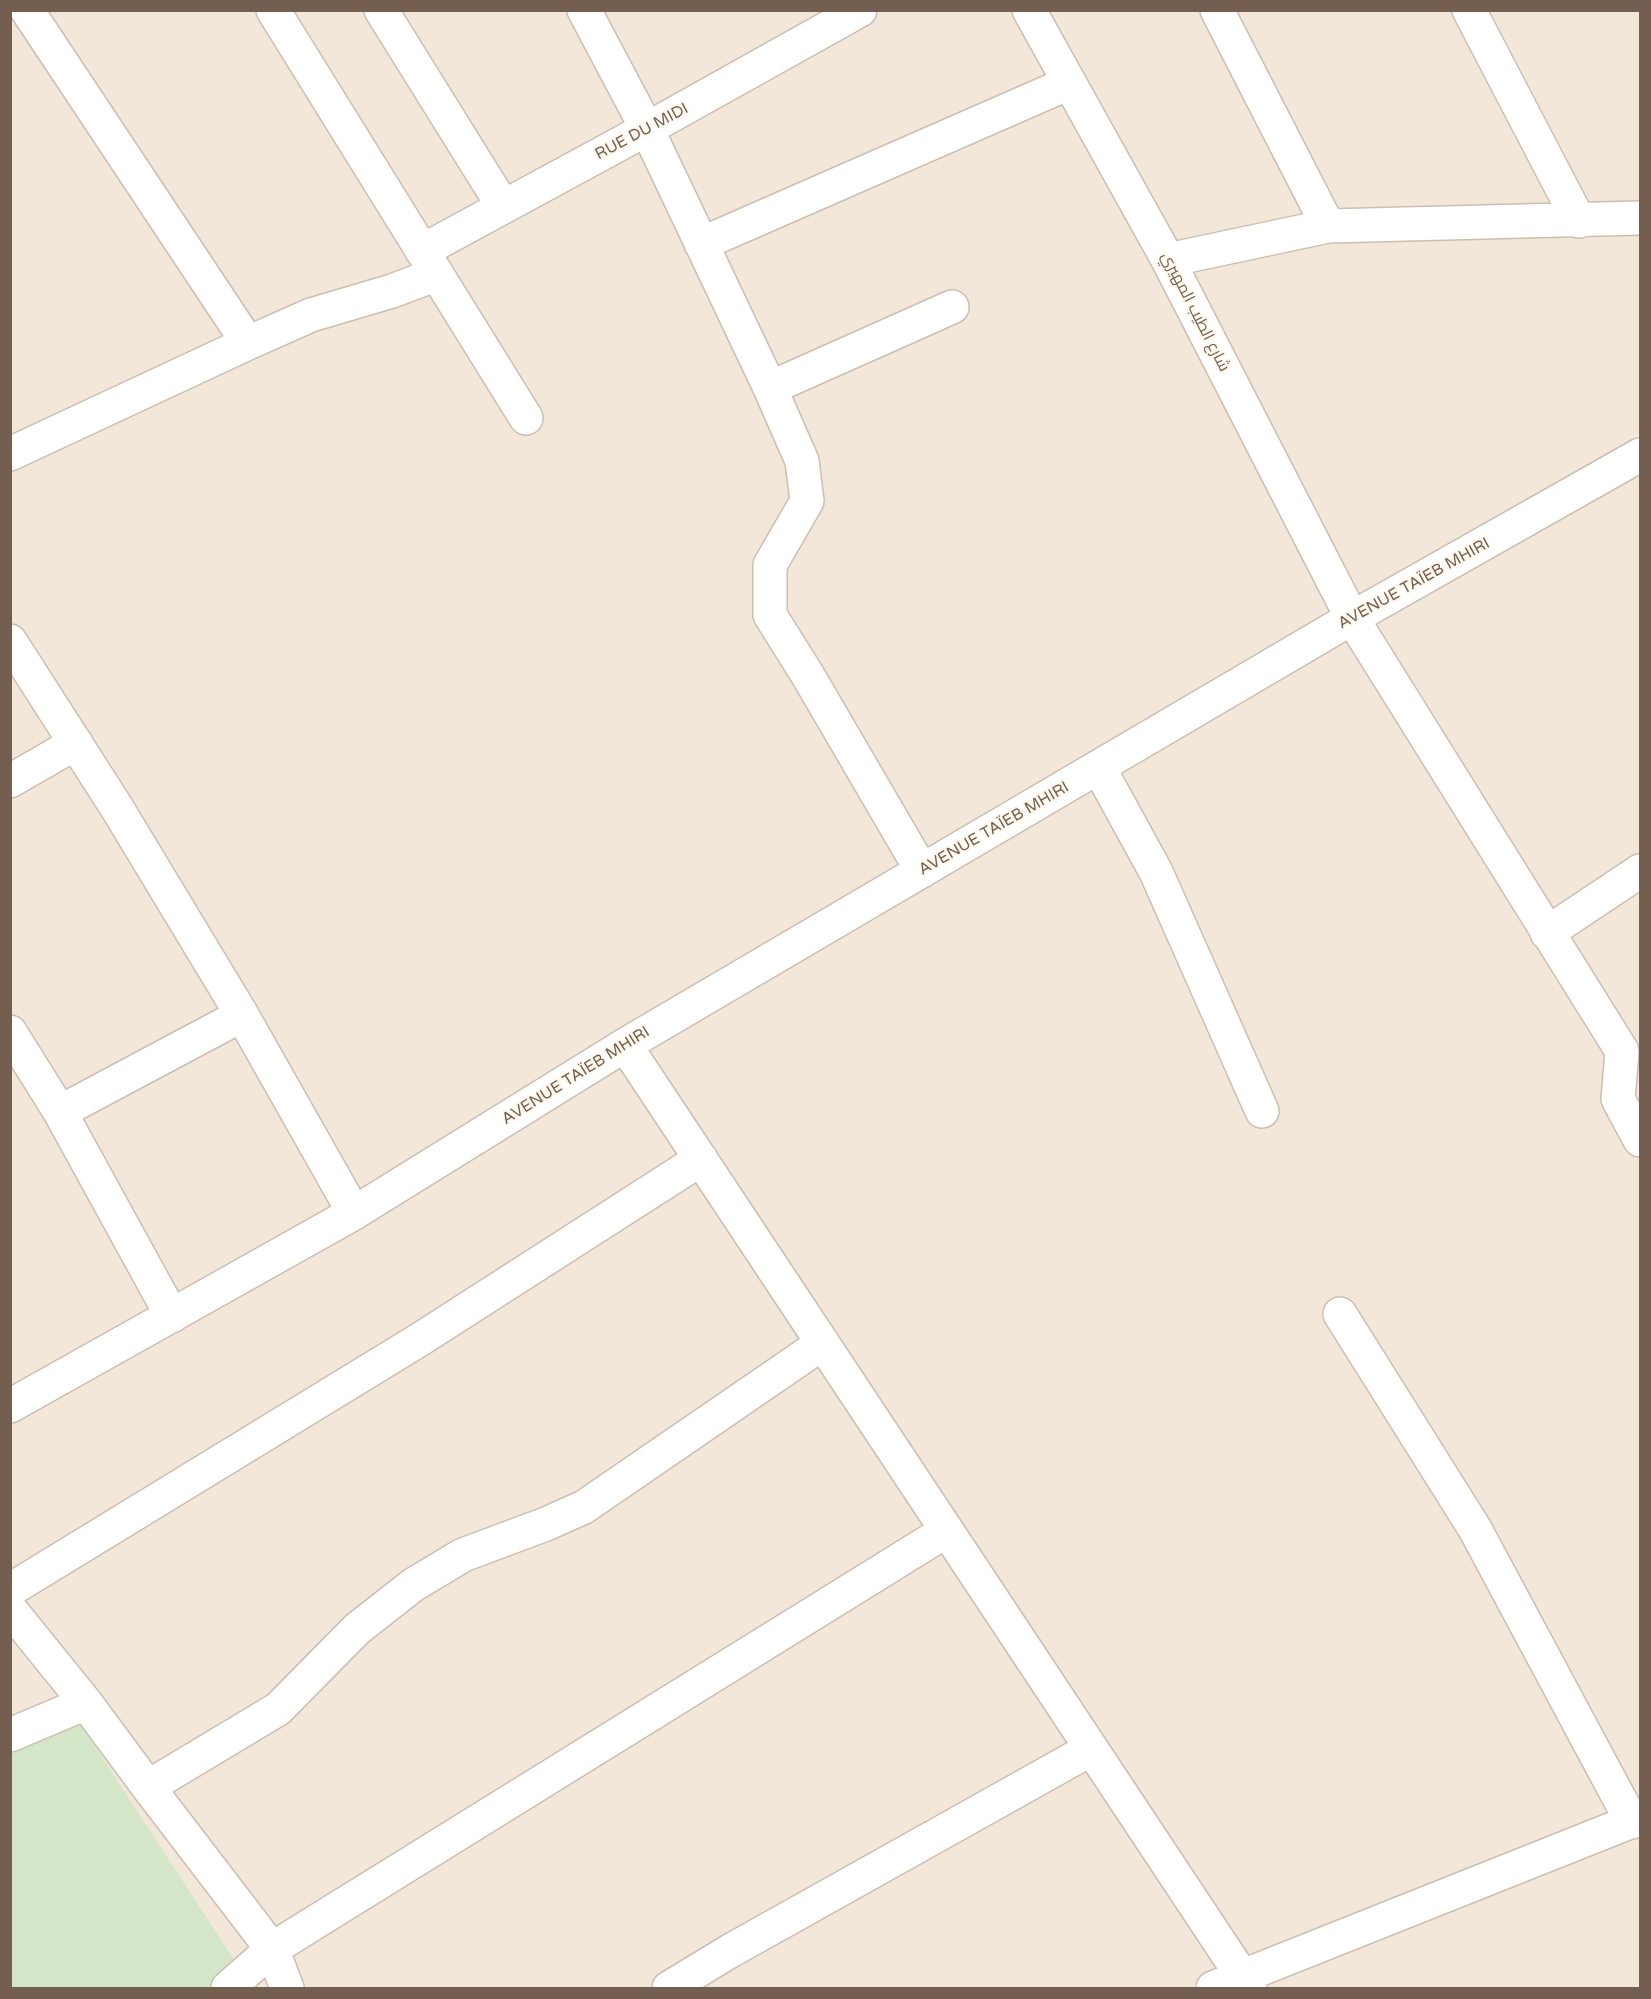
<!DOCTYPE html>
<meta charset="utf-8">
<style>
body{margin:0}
#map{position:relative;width:1651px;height:1999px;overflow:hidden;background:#fbf5e9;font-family:"Varela Round",sans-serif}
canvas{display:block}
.frame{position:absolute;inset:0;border:12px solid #735e4f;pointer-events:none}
</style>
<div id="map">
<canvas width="1651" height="1999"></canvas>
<div class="frame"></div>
</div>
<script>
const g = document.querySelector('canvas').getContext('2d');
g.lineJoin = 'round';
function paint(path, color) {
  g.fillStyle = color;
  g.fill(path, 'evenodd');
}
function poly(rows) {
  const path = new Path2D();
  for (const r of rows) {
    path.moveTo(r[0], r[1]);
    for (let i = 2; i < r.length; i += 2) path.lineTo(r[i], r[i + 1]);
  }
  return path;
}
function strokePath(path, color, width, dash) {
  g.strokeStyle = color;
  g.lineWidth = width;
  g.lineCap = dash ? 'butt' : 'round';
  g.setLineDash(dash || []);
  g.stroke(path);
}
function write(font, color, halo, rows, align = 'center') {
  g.font = font + ' "Varela Round",Cairo,sans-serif';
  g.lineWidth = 4.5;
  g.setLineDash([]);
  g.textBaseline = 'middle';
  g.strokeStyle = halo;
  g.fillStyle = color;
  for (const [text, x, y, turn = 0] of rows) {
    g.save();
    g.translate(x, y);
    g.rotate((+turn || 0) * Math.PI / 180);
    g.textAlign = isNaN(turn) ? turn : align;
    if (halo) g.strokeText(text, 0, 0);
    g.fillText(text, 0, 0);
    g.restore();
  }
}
const residential = poly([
 [11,11,1640,11,1640,1988,208,1988,235,1963,11,1738]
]);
const green = poly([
 [72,1711,236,1963,208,1988,11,1988,10,1738]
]);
const minor = poly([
 [27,10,248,343],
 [273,10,526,418],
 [381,10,503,206],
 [584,10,647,129,770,388,802,461,807,501,770,565,770,615,807,674,922,871],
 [1029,10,1168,260,1352,618,1622,1051,1618,1099,1640,1140],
 [1217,10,1328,226],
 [1469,10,1579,221],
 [701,244,1069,83],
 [422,251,647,129,860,10],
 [1168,260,1328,226,1640,218],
 [770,388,952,307],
 [10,454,248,343,311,315,392,291,437,274],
 [10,641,117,808,242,1015,354,1213],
 [1099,768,1156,872,1262,1111],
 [10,781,76,743],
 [1547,933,1640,871],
 [10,1032,60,1112,172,1316],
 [625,1045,1250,1988],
 [60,1112,242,1015],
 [1340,1314,1475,1529,1632,1822],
 [10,1406,354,1213,625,1045,1352,618,1640,455],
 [10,1590,419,1340,701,1159],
 [10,1609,86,1703,148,1787,272,1949,287,1988],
 [10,1735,86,1703],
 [148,1787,278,1709,357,1629,413,1585,463,1555,546,1524,584,1507,823,1343],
 [228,1988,272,1949,946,1531],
 [669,1988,730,1951,1091,1749],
 [1213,1988,1640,1818]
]);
const streetNames = [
 ["RUE DU MIDI",642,132,-28],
 ["شارع الطيب المهيري",1195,312,63],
 ["AVENUE TAÏEB MHIRI",1414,584,-29],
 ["AVENUE TAÏEB MHIRI",994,829,-30],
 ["AVENUE TAÏEB MHIRI",576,1076,-32]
];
paint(residential, '#f2e7d8');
paint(green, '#d3e7c8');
strokePath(minor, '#ccbeb0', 36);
strokePath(minor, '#fff', 33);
write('16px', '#735e4f', '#fef9ef', streetNames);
</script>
